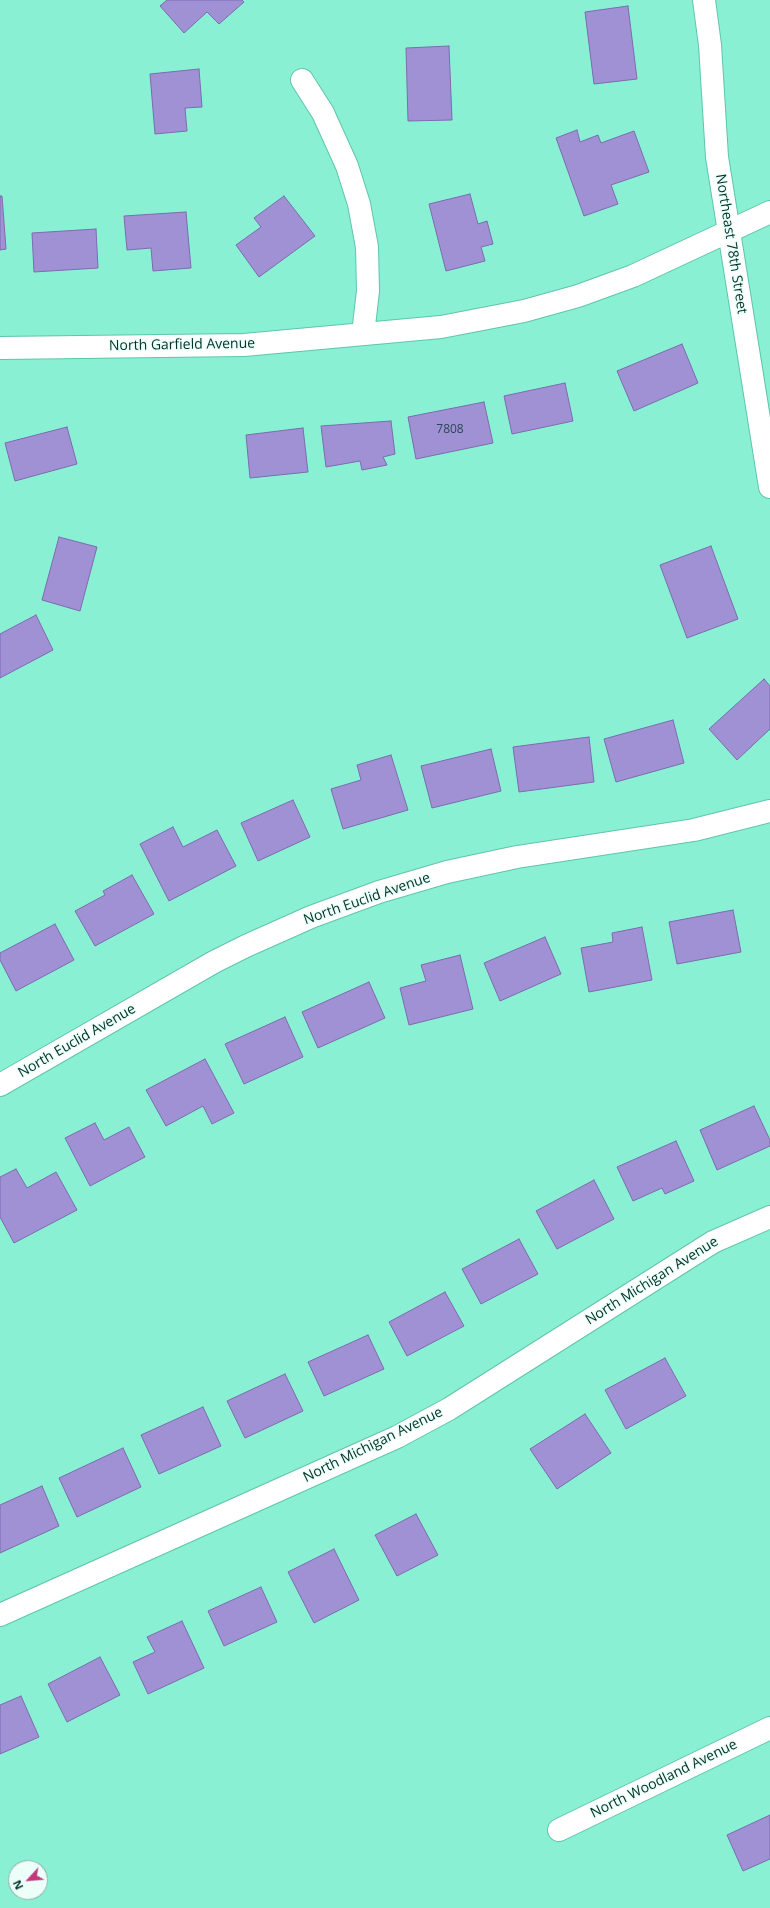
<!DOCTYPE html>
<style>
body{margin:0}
#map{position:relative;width:770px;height:1908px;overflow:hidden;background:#8af0d4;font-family:"Open Sans",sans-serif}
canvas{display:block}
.north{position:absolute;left:8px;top:1860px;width:40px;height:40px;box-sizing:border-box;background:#ecfff9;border:1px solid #8eada5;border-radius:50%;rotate:244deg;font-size:11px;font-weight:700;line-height:16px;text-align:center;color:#013127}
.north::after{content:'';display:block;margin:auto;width:14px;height:18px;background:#c03a7c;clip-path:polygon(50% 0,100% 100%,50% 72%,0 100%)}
</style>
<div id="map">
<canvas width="770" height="1908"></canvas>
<div class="north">N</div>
</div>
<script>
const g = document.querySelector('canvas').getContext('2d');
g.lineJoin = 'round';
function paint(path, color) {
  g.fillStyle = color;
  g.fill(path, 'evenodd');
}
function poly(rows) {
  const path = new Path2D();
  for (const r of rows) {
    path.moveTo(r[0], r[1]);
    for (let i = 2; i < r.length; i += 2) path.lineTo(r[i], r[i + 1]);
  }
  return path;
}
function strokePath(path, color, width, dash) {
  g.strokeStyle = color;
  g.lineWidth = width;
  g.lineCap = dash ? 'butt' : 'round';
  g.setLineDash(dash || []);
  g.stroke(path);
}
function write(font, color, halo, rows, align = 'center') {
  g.font = font + ' "Open Sans",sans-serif';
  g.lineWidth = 3;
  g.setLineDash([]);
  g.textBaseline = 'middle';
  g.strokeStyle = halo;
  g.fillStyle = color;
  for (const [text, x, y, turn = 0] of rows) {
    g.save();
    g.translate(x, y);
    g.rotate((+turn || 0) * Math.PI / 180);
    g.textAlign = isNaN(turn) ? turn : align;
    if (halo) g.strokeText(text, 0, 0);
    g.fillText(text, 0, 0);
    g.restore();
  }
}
const building = poly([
 [167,0,242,0,244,2,219,24,207,12,184,33,160,6,167,0],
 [628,6,637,79,594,84,585,12,628,6],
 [449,46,452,120,408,121,406,48,449,46],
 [199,69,202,107,185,108,187,131,155,134,150,74,199,69],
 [577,130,580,142,598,135,601,143,634,131,649,172,611,185,618,204,584,216,556,138,577,130],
 [470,194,478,224,487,221,493,244,481,247,485,261,446,271,429,204,470,194],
 [0,196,2,196,6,249,0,250,0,196],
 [284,196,315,236,259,277,236,245,261,227,254,218,284,196],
 [186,212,191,268,153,271,151,248,127,250,124,216,186,212],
 [96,229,98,268,34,272,32,233,96,229],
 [682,344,698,383,634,411,617,371,682,344],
 [565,383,573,421,512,434,504,396,565,383],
 [484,402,493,443,416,459,408,417,484,402],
 [391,421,395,454,383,457,387,465,362,470,360,461,326,467,321,426,391,421],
 [67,427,77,464,15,481,5,443,67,427],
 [303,428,308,472,250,478,246,435,303,428],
 [59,537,97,547,80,611,42,600,59,537],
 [711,546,738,619,687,638,660,565,711,546],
 [36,615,53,650,0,678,0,634,36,615],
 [764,679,770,686,770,729,737,760,709,729,764,679],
 [673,720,684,763,616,782,604,739,673,720],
 [589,737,594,782,519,792,513,747,589,737],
 [491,749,501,791,432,808,421,766,491,749],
 [391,755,408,810,343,829,331,789,361,780,357,765,391,755],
 [293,800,310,837,258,861,241,823,293,800],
 [173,827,183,847,217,830,236,866,169,901,140,844,173,827],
 [132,875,154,914,95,946,75,911,105,895,103,891,132,875],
 [733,910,741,952,677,964,669,922,733,910],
 [55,924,74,960,16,991,0,960,0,953,55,924],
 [642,927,652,980,589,992,581,948,613,942,612,933,642,927],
 [545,937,561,974,500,1001,484,963,545,937],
 [460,955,473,1009,409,1025,400,988,426,981,421,965,460,955],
 [369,982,385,1018,318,1048,302,1012,369,982],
 [285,1017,303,1057,244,1084,225,1044,285,1017],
 [205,1059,234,1113,212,1124,203,1106,166,1126,146,1090,205,1059],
 [754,1106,770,1140,770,1146,717,1170,700,1130,754,1106],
 [95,1123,104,1140,129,1127,145,1157,90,1186,65,1138,95,1123],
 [676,1141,694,1181,665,1194,662,1188,633,1201,617,1167,676,1141],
 [16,1169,27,1188,56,1172,77,1210,14,1243,0,1217,0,1177,16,1169],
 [594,1180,614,1219,557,1249,536,1211,594,1180],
 [519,1239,538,1274,481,1304,462,1269,519,1239],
 [445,1292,464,1326,407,1356,389,1322,445,1292],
 [368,1335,384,1369,324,1396,308,1362,368,1335],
 [665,1358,686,1396,626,1429,605,1390,665,1358],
 [285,1374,303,1411,245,1438,227,1401,285,1374],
 [203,1407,221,1446,159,1474,141,1435,203,1407],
 [585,1414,611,1453,557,1489,530,1449,585,1414],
 [123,1448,141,1487,77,1517,59,1478,123,1448],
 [42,1486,59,1526,0,1553,0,1505,42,1486],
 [416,1514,438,1555,397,1576,375,1535,416,1514],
 [334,1549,359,1600,314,1623,288,1572,334,1549],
 [261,1587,277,1622,224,1646,208,1611,261,1587],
 [182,1621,204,1668,148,1694,133,1662,155,1652,147,1637,182,1621],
 [100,1657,120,1695,67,1722,48,1684,100,1657],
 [21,1696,39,1737,0,1754,0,1705,21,1696],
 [770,1815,770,1859,743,1871,727,1835,770,1815]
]);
const minor = poly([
 [704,0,710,45,717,157,770,487],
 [302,80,323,113,347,166,359,204,367,247,368,291,363,334],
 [0,348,244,345,441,327,524,311,578,296,633,276,770,212],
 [0,1085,214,962,246,946,311,917,379,892,447,872,517,857,694,830,770,811],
 [0,1615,397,1437,449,1409,713,1242,770,1217],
 [559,1830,770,1728]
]);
const numberNames = [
 ["7808",450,430]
];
const streetNames = [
 ["Northeast 78th Street",731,244,81],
 ["North Garfield Avenue",182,345,-1],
 ["North Euclid Avenue",367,899,-19],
 ["North Euclid Avenue",77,1041,-30],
 ["North Michigan Avenue",652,1281,-32],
 ["North Michigan Avenue",373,1445,-26],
 ["North Woodland Avenue",664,1779,-26]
];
paint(building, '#a090d4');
strokePath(building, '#7b6baf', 1);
strokePath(minor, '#5fc5ab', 24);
strokePath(minor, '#fff', 22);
write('12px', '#294952', null, numberNames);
write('14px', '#013127', '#ecfff9', streetNames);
</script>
